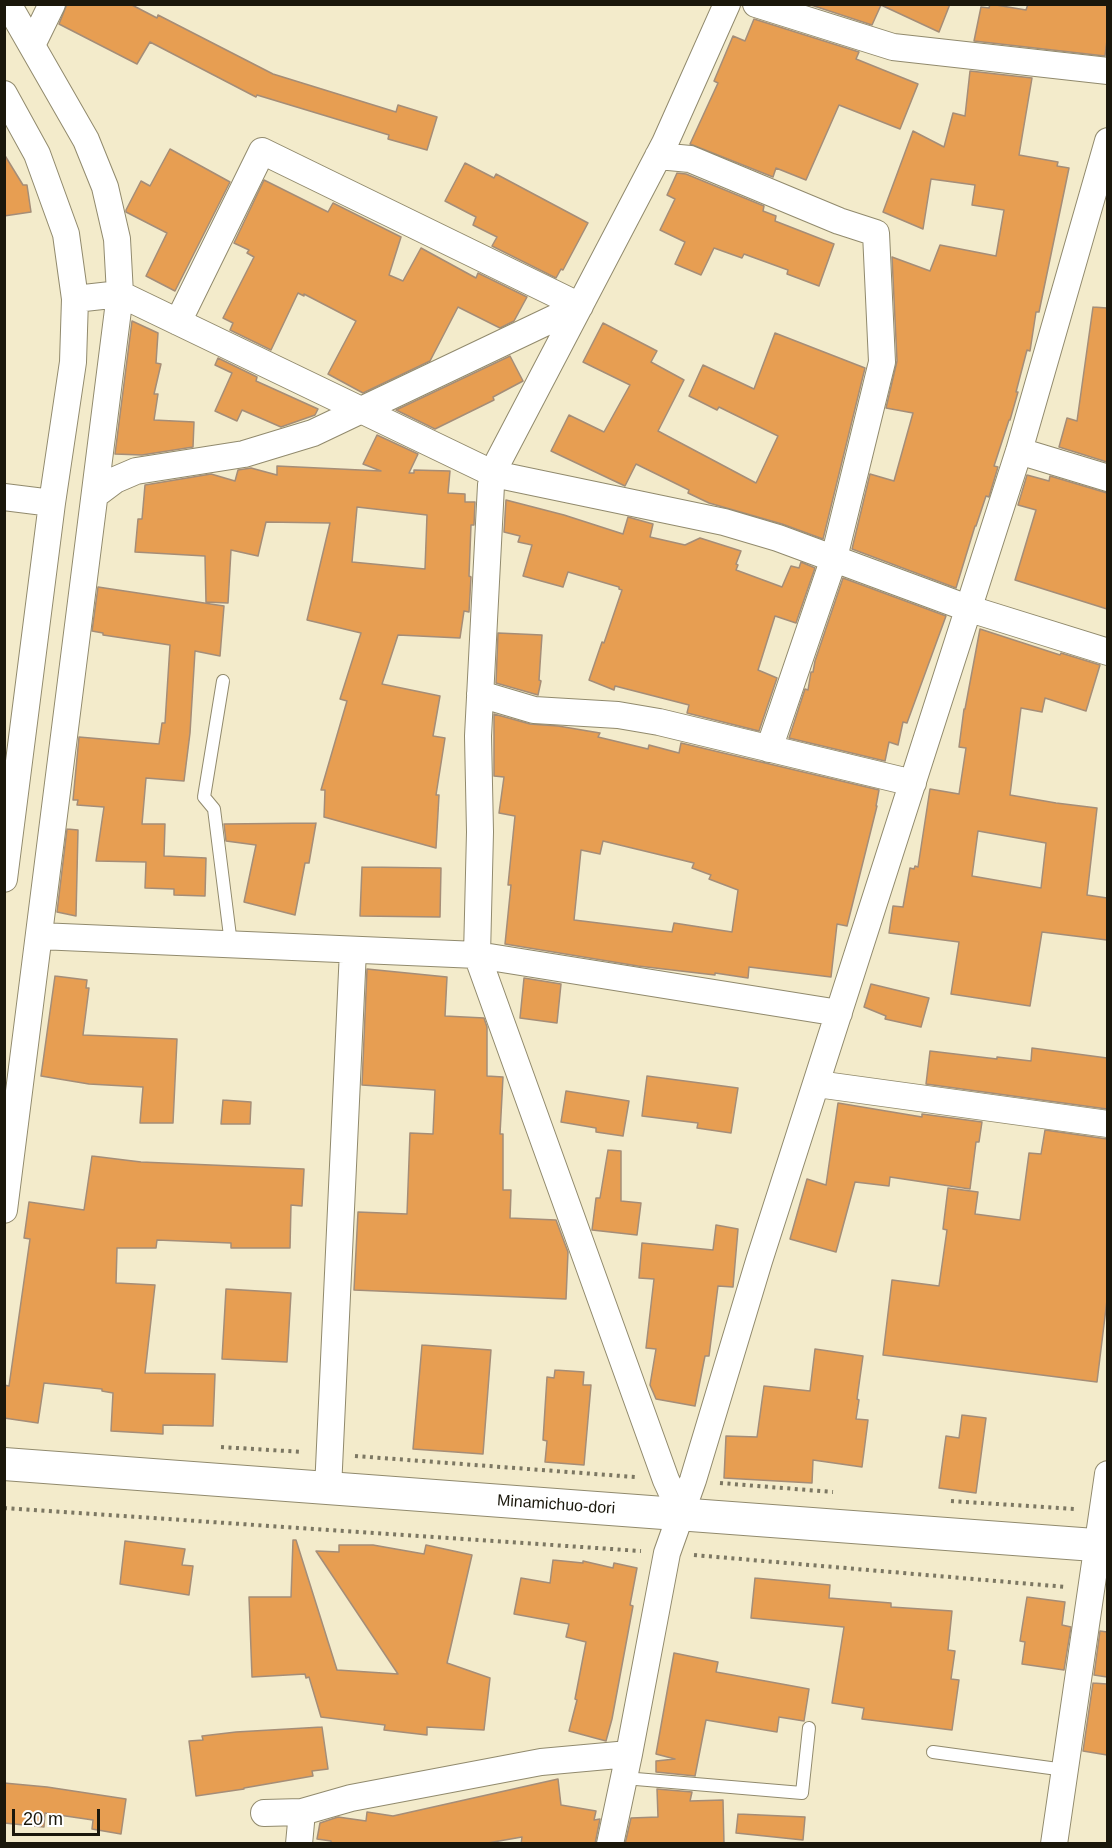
<!DOCTYPE html>
<style>
body{margin:0}
#map{position:relative;width:1112px;height:1848px;overflow:hidden;background:#f3ebcb;font-family:Arial,sans-serif}
canvas{display:block}
.frame{position:absolute;inset:0;border:6px solid #1a170b;pointer-events:none}
.scale{position:absolute;left:12px;top:1809px;width:88px;height:27px;box-sizing:border-box;border:3px solid #1a170b;border-top:0;padding-left:8px;font-size:18px;line-height:21px;white-space:nowrap;color:#1a170b;-webkit-text-stroke:4px #fff;paint-order:stroke}
</style>
<div id="map">
<canvas width="1112" height="1848"></canvas>
<div class="frame"></div>
<div class="scale">20 m</div>
</div>
<script>
const g = document.querySelector('canvas').getContext('2d');
g.lineJoin = 'round';
function paint(path, color) {
  g.fillStyle = color;
  g.fill(path, 'evenodd');
}
function poly(rows) {
  const path = new Path2D();
  for (const r of rows) {
    path.moveTo(r[0], r[1]);
    for (let i = 2; i < r.length; i += 2) path.lineTo(r[i], r[i + 1]);
  }
  return path;
}
function strokePath(path, color, width, dash) {
  g.strokeStyle = color;
  g.lineWidth = width;
  g.lineCap = dash ? 'butt' : 'round';
  g.setLineDash(dash || []);
  g.stroke(path);
}
function write(font, color, halo, rows, align = 'center') {
  g.font = font + ' Arial,sans-serif';
  g.lineWidth = 4.5;
  g.setLineDash([]);
  g.textBaseline = 'middle';
  g.strokeStyle = halo;
  g.fillStyle = color;
  for (const [text, x, y, turn = 0] of rows) {
    g.save();
    g.translate(x, y);
    g.rotate((+turn || 0) * Math.PI / 180);
    g.textAlign = isNaN(turn) ? turn : align;
    if (halo) g.strokeText(text, 0, 0);
    g.fillText(text, 0, 0);
    g.restore();
  }
}
const building = poly([
 [67,4,130,4,157,18,158,15,273,74,396,112,398,105,437,117,427,150,388,139,389,135,257,95,256,97,150,42,137,64,59,24,67,4],
 [808,4,950,4,939,32,881,5,872,25,808,4],
 [990,4,1026,10,1028,4,1107,4,1107,40,1105,56,974,41,981,7,989,8,990,4],
 [754,19,859,52,856,59,918,84,900,129,839,105,806,180,776,168,773,177,690,144,718,83,714,81,733,36,745,41,754,19],
 [970,71,1032,78,1019,155,1058,162,1057,166,1069,168,1039,312,1036,312,1030,351,1027,350,1016,392,1018,392,1010,420,1009,420,994,466,998,467,989,497,986,496,976,526,975,526,956,588,852,549,870,474,894,481,913,413,886,408,897,361,892,257,930,271,940,245,996,256,1004,210,972,205,975,185,931,179,923,229,883,212,913,131,944,147,953,113,965,116,970,71],
 [170,149,230,182,175,291,146,276,167,233,126,212,126,210,141,181,150,186,170,149],
 [4,154,23,185,27,185,31,212,4,216,4,154],
 [465,163,494,178,496,174,588,223,563,270,561,269,556,278,492,246,497,237,473,225,476,217,445,201,465,163],
 [677,173,686,174,764,206,763,211,776,216,775,221,834,244,819,286,787,274,788,270,744,254,742,258,714,248,701,275,675,264,685,242,660,230,675,199,667,195,677,173],
 [264,180,328,212,333,203,401,237,389,275,403,281,421,248,476,278,478,273,527,297,514,321,500,328,458,307,430,361,363,393,328,374,356,321,304,294,304,296,298,293,271,350,230,330,233,323,223,318,254,257,247,253,249,250,234,243,264,180],
 [1093,307,1107,308,1107,462,1059,447,1067,418,1077,421,1093,307],
 [132,321,158,333,156,363,161,364,154,394,158,394,154,420,194,422,193,447,142,455,115,454,132,321],
 [603,323,657,351,651,362,684,380,658,431,756,483,778,436,719,407,717,410,689,396,703,365,754,389,775,333,865,368,823,539,782,524,709,503,688,493,689,490,636,464,625,486,551,451,569,415,604,432,630,385,583,362,603,323],
 [510,356,523,381,493,397,494,400,435,429,396,410,510,356],
 [218,358,257,377,256,381,318,409,315,415,281,427,242,410,237,421,215,411,232,373,215,365,218,358],
 [377,435,418,454,409,473,414,473,414,470,450,471,448,493,465,494,465,502,475,502,474,525,471,525,469,576,471,577,469,612,464,611,460,638,398,635,382,684,440,696,433,736,445,738,436,795,439,795,436,848,324,817,325,790,321,790,347,701,340,699,361,633,307,620,330,523,266,522,258,556,231,550,228,603,206,602,205,556,135,552,138,519,142,519,145,485,211,474,235,481,238,470,251,468,277,475,277,466,381,471,363,464,377,435],
 [357,507,427,515,425,569,352,562,357,507],
 [1027,475,1049,481,1050,476,1107,493,1107,609,1015,580,1036,510,1018,505,1027,475],
 [506,500,564,515,623,534,628,517,635,519,653,524,650,537,685,545,700,538,741,551,736,564,738,565,736,570,782,587,791,566,799,568,801,562,815,568,796,623,775,616,758,670,777,678,759,731,687,713,689,705,615,686,614,690,589,680,602,642,604,643,622,590,619,589,619,587,568,572,563,587,523,576,532,545,518,542,520,536,504,532,506,500],
 [843,578,946,616,907,723,903,722,898,745,889,742,885,761,789,738,805,689,808,690,811,672,813,672,815,661,843,578],
 [98,587,224,606,220,656,195,651,190,733,184,781,146,778,142,824,165,824,164,856,206,858,205,896,174,895,174,889,145,888,146,862,96,861,104,807,77,805,78,800,73,800,79,737,159,744,162,723,165,723,170,645,103,635,103,633,92,631,98,587],
 [980,629,1060,655,1061,653,1100,665,1086,711,1045,698,1042,712,1021,708,1010,795,1056,803,1097,808,1087,895,1107,898,1107,940,1042,932,1030,1006,951,994,959,942,889,933,893,906,903,907,910,868,914,869,915,866,918,867,930,789,959,794,966,748,959,747,964,709,965,709,980,629],
 [978,831,1046,843,1041,888,972,876,978,831],
 [498,633,542,635,539,680,541,681,538,695,496,683,498,633],
 [494,714,530,724,558,726,600,733,598,737,648,749,649,745,679,753,681,743,879,790,876,806,877,806,847,926,837,924,831,977,749,967,748,978,715,973,715,975,638,966,505,944,511,885,508,885,515,816,499,813,504,777,494,776,494,714],
 [603,841,694,863,692,868,711,875,709,879,738,890,732,932,674,923,672,932,574,920,581,850,600,854,603,841],
 [316,823,309,863,305,863,295,915,244,902,256,845,226,841,224,824,316,823],
 [67,829,78,830,76,916,57,912,67,829],
 [362,867,441,868,440,917,360,916,362,867],
 [367,969,447,977,445,1016,484,1018,487,1027,487,1076,503,1077,500,1134,503,1134,503,1190,511,1190,510,1218,556,1220,568,1252,566,1299,354,1290,358,1212,407,1214,410,1133,433,1134,435,1090,362,1085,367,969],
 [55,976,87,980,86,988,89,988,83,1035,177,1039,173,1123,140,1123,143,1087,89,1084,41,1076,55,976],
 [524,978,561,984,557,1023,520,1018,524,978],
 [871,984,929,998,921,1027,885,1019,886,1016,864,1007,871,984],
 [1032,1048,1107,1058,1107,1109,926,1084,930,1051,997,1059,997,1057,1031,1061,1032,1048],
 [647,1076,738,1088,731,1133,697,1128,698,1123,642,1116,647,1076],
 [566,1091,629,1101,623,1136,596,1132,596,1128,561,1122,566,1091],
 [223,1100,251,1102,250,1124,221,1124,223,1100],
 [838,1103,922,1117,922,1114,982,1122,979,1142,976,1142,970,1189,890,1177,889,1186,855,1182,836,1252,790,1239,807,1179,826,1185,838,1103],
 [1045,1130,1107,1139,1107,1300,1097,1382,883,1355,892,1280,939,1286,947,1230,943,1229,948,1188,978,1192,975,1214,1020,1220,1029,1153,1041,1154,1045,1130],
 [608,1150,621,1151,621,1201,641,1203,637,1235,592,1230,596,1198,600,1198,608,1150],
 [92,1156,141,1162,304,1169,302,1206,291,1205,290,1248,231,1248,231,1243,157,1240,156,1248,117,1248,116,1283,155,1285,145,1373,215,1374,213,1426,163,1425,163,1434,111,1431,113,1393,102,1391,102,1389,44,1383,38,1423,4,1418,4,1385,9,1386,30,1239,24,1238,29,1202,84,1210,92,1156],
 [716,1225,738,1229,733,1287,718,1286,709,1356,705,1356,695,1406,656,1399,650,1385,656,1349,646,1348,654,1279,639,1278,642,1243,713,1250,716,1225],
 [226,1289,291,1293,287,1362,222,1359,226,1289],
 [422,1345,491,1350,483,1454,413,1449,422,1345],
 [815,1349,863,1356,857,1399,859,1400,856,1419,868,1420,862,1467,813,1460,812,1483,724,1478,726,1436,757,1437,764,1386,810,1391,815,1349],
 [555,1370,584,1372,583,1385,591,1385,584,1465,545,1462,547,1441,543,1440,547,1377,554,1378,555,1370],
 [962,1415,986,1418,976,1493,939,1488,946,1436,959,1438,962,1415],
 [293,1540,296,1540,337,1670,398,1674,316,1551,339,1552,339,1545,373,1545,424,1554,426,1545,472,1555,447,1663,490,1678,484,1730,427,1727,427,1735,384,1730,385,1725,321,1717,309,1677,306,1678,305,1674,252,1677,249,1597,291,1597,293,1540],
 [125,1541,185,1549,182,1565,193,1566,189,1595,120,1584,125,1541],
 [553,1560,583,1563,583,1561,613,1568,614,1563,637,1568,630,1605,633,1606,612,1719,606,1741,569,1731,577,1700,575,1699,586,1642,566,1637,569,1624,514,1614,521,1578,550,1583,553,1560],
 [755,1578,830,1585,829,1598,891,1603,891,1607,952,1611,948,1650,955,1651,951,1679,959,1680,952,1730,862,1719,864,1708,832,1703,844,1627,751,1618,755,1578],
 [1027,1597,1065,1602,1062,1625,1071,1627,1064,1670,1022,1664,1025,1642,1020,1641,1027,1597],
 [1100,1631,1107,1632,1107,1677,1094,1675,1100,1631],
 [674,1653,718,1662,716,1672,809,1689,804,1721,779,1717,777,1732,706,1720,695,1776,656,1772,656,1761,675,1759,656,1754,674,1653],
 [1093,1683,1107,1684,1107,1755,1083,1751,1093,1683],
 [322,1727,328,1769,312,1771,313,1776,244,1788,244,1789,196,1796,189,1741,203,1740,202,1736,236,1732,322,1727],
 [558,1779,561,1805,596,1811,594,1820,600,1819,595,1844,521,1844,522,1837,482,1844,331,1844,331,1841,317,1839,320,1823,338,1817,366,1821,367,1812,393,1816,558,1779],
 [4,1783,47,1787,126,1799,121,1834,92,1829,93,1820,45,1813,44,1827,4,1823,4,1783],
 [657,1789,692,1792,690,1801,723,1800,724,1844,625,1844,631,1818,658,1817,657,1789],
 [738,1814,805,1817,803,1840,736,1833,738,1814]
]);
const path = poly([
 [221,1447,303,1452],
 [355,1456,635,1477],
 [720,1483,833,1492],
 [951,1501,1075,1509],
 [4,1508,641,1551],
 [694,1555,1066,1587]
]);
const service = poly([
 [223,681,204,797,214,809,231,944],
 [933,1752,1065,1770],
 [624,1778,802,1793,809,1728]
]);
const minor = poly([
 [756,4,893,47,1108,71],
 [32,45,52,4],
 [4,94,37,154,66,234,75,299,73,362,52,503,4,879],
 [658,156,690,159,839,221,876,233,882,362,834,558,769,749],
 [75,299,120,294,494,474,724,522,778,538,970,609,1108,652],
 [1019,451,1108,478],
 [95,495,115,480,136,471,244,454,313,433,580,306,262,151,178,322],
 [4,497,52,503],
 [480,694,534,710,618,715,659,722,913,783],
 [39,936,477,955,839,1013],
 [817,1084,1108,1124],
 [4,1210,120,294,117,239,105,187,86,140,8,4],
 [328,1489,353,950],
 [682,1515,666,1480,477,955,480,832,478,736,491,485,494,474,499,460,665,143,727,4],
 [264,1813,302,1812,351,1798,541,1762,629,1754],
 [299,1844,302,1812],
 [610,1844,629,1754,667,1553,693,1480,759,1261,1019,451,1108,141],
 [1054,1844,1108,1474]
]);
const tertiary = poly([
 [4,1464,1108,1546]
]);
const streetNames = [
 ["Minamichuo-dori",556,1505,4]
];
paint(building, '#e79e52');
strokePath(building, '#a58d77', 1.5);
strokePath(service, '#918a6d', 14);
strokePath(minor, '#918a6d', 28);
strokePath(tertiary, '#918a6d', 34);
strokePath(path, '#7c7762', 4, [3, 4.5]);
strokePath(service, '#fff', 12);
strokePath(minor, '#fff', 26);
strokePath(tertiary, '#fff', 32);
write('16px', '#1a170b', '#fff', streetNames);
</script>
